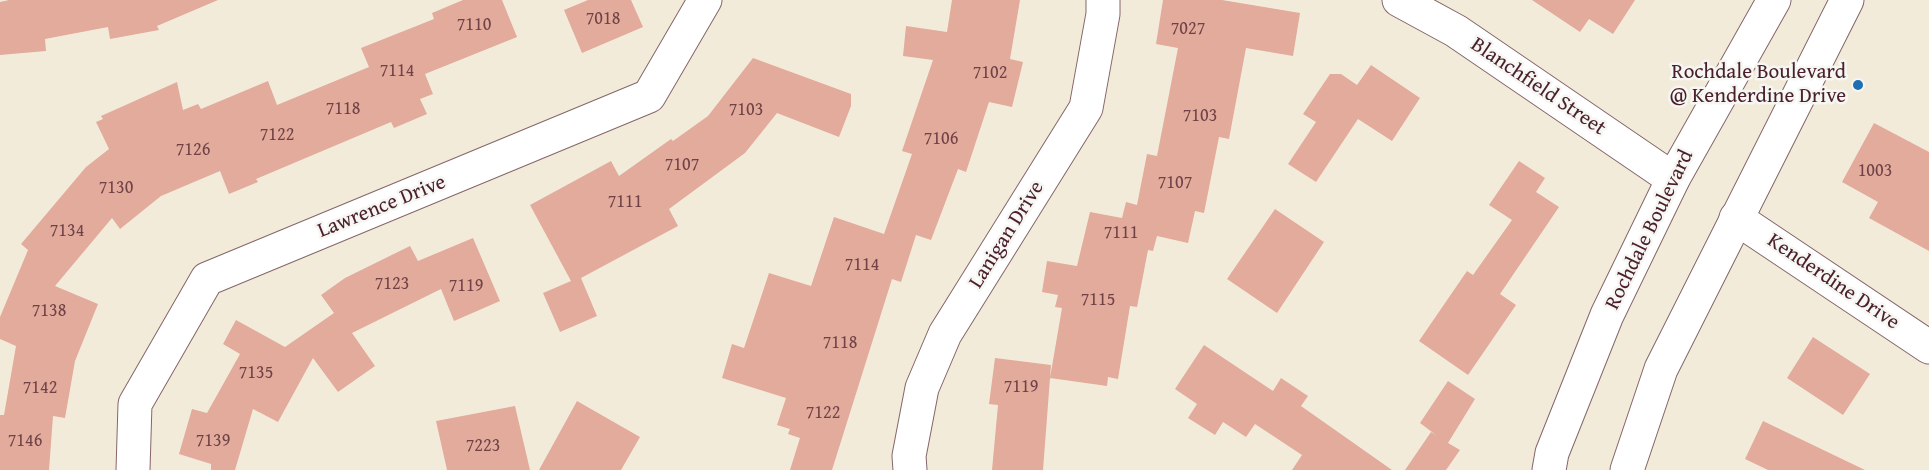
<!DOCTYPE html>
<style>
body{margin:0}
canvas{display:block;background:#f3ebda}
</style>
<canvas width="1929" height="470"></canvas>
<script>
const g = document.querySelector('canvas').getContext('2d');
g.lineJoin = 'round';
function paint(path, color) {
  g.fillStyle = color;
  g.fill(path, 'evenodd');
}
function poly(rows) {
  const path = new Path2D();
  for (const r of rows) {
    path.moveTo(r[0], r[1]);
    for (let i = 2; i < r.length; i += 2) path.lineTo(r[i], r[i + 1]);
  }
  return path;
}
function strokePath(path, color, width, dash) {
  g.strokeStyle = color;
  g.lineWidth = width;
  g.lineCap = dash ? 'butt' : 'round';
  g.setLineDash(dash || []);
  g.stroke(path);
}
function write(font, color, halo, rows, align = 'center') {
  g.font = font + ' "Gentium Book Plus",serif';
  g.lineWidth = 5;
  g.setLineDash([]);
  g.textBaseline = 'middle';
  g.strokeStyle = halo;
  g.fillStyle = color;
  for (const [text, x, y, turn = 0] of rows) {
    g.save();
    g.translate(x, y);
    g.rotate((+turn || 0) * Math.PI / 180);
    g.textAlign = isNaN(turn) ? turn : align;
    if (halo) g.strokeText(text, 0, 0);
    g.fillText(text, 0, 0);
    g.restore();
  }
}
const building = poly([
 [9,0,218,0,157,26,159,30,110,39,108,27,45,39,46,51,0,55,0,2],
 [463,0,502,0,517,37,425,74,433,94,420,99,427,114,394,128,391,122,256,179,258,182,229,194,220,171,161,196,120,229,112,218,55,286,98,304,75,361,65,418,53,416,49,470,0,470,0,415,4,415,16,346,0,339,0,317,28,250,21,244,86,167,109,149,96,122,103,119,101,116,177,82,183,110,198,104,201,109,268,81,277,105,369,67,361,48,434,19,432,13],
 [588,0,631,0,643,27,582,53,564,10],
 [952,0,1020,0,1010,59,1023,62,1012,107,989,102,966,172,958,169,931,240,916,235,901,282,892,279,832,470,790,470,800,438,788,434,790,429,777,425,786,398,722,378,732,344,744,348,769,273,811,286,834,217,884,234,912,154,902,151,933,60,903,56,906,26,947,32],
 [1163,0,1222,0,1300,13,1293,56,1246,48,1229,139,1219,137,1204,213,1195,211,1188,243,1157,236,1153,251,1148,250,1137,307,1130,306,1118,379,1108,377,1107,386,1050,378,1062,308,1055,307,1058,295,1042,292,1047,261,1077,266,1090,212,1122,218,1126,202,1137,205,1147,154,1157,156,1178,48,1156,44],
 [1532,0,1635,0,1613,34,1589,19,1580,32],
 [753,58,851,94,851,106,839,137,777,113,745,153,669,209,678,226,581,278,597,316,560,332,543,293,571,281,530,205,611,161,619,176,671,139,673,141,708,116],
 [1371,65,1420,98,1392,141,1358,119,1316,182,1288,164,1316,122,1303,114,1330,74,1341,74,1357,85],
 [1874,123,1929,152,1929,251,1869,218,1878,202,1842,182],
 [1519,161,1545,178,1536,192,1559,207,1500,294,1516,305,1468,375,1419,341,1467,271,1473,275,1512,220,1489,205],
 [1275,209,1324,242,1277,313,1227,279],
 [473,238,500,301,454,321,441,289,352,333,375,366,338,392,313,358,278,422,253,409,235,470,211,470,211,464,179,454,192,409,207,413,240,354,223,344,236,320,285,347,334,313,321,295,345,278,410,246,418,261],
 [1813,337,1870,374,1843,415,1787,378],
 [1204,345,1273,391,1281,378,1308,396,1301,406,1392,470,1292,470,1302,455,1255,424,1246,437,1223,422,1215,435,1188,418,1197,404,1175,389],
 [995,358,1051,365,1043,470,992,470,998,405,989,404],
 [1448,381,1475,399,1448,443,1460,450,1446,470,1405,470,1431,432,1436,435,1420,423],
 [577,401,640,437,621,470,539,470],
 [515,406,530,470,447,470,436,421],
 [1763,421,1865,470,1768,470,1745,459]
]);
const minor = poly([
 [1399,0,1456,31,1673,179],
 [1736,218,1929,347],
 [133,470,135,404,207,279,649,96,705,0],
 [910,470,909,456,922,388,945,334,1086,108,1103,14,1103,0]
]);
const secondary = poly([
 [1549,470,1552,453,1607,315,1673,179,1774,0],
 [1627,470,1661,369,1847,0]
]);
const markers = [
 [1858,85,6,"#1f6fb2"]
];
const numberNames = [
 ["7018",603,19],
 ["7110",474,25],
 ["7027",1188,29],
 ["7114",397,71],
 ["7102",990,73],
 ["7118",343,109],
 ["7103",746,110],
 ["7103",1200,116],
 ["7122",277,135],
 ["7106",941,139],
 ["7126",193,150],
 ["7107",682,165],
 ["1003",1875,171],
 ["7107",1175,183],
 ["7130",116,188],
 ["7111",625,202],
 ["7134",67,231],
 ["7111",1121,233],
 ["7114",862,265],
 ["7123",392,284],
 ["7119",466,286],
 ["7115",1098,300],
 ["7138",49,311],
 ["7118",840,343],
 ["7135",256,373],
 ["7119",1021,387],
 ["7142",40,388],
 ["7122",823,413],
 ["7146",25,441],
 ["7139",213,441],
 ["7223",483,446]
];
const poiNames = [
 ["Rochdale Boulevard",1846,73],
 ["@ Kenderdine Drive",1846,97]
];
const streetNames = [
 ["Blanchfield Street",1538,87,34],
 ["Lawrence Drive",382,207,-22],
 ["Rochdale Boulevard",1650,230,-64],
 ["Lanigan Drive",1007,235,-58],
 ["Kenderdine Drive",1833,282,34]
];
paint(building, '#e2ab9c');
strokePath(minor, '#856668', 35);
strokePath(secondary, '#856668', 35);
strokePath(minor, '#fff', 33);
strokePath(secondary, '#fff', 33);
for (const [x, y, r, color] of markers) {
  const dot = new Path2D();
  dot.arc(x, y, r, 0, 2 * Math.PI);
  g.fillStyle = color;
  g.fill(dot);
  strokePath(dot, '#f6f6f2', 2);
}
write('18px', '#704247', null, numberNames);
write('21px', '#4a1f2b', '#f6f6f2', poiNames, 'right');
write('21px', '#4a1f2b', '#f6f6f2', streetNames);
</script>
